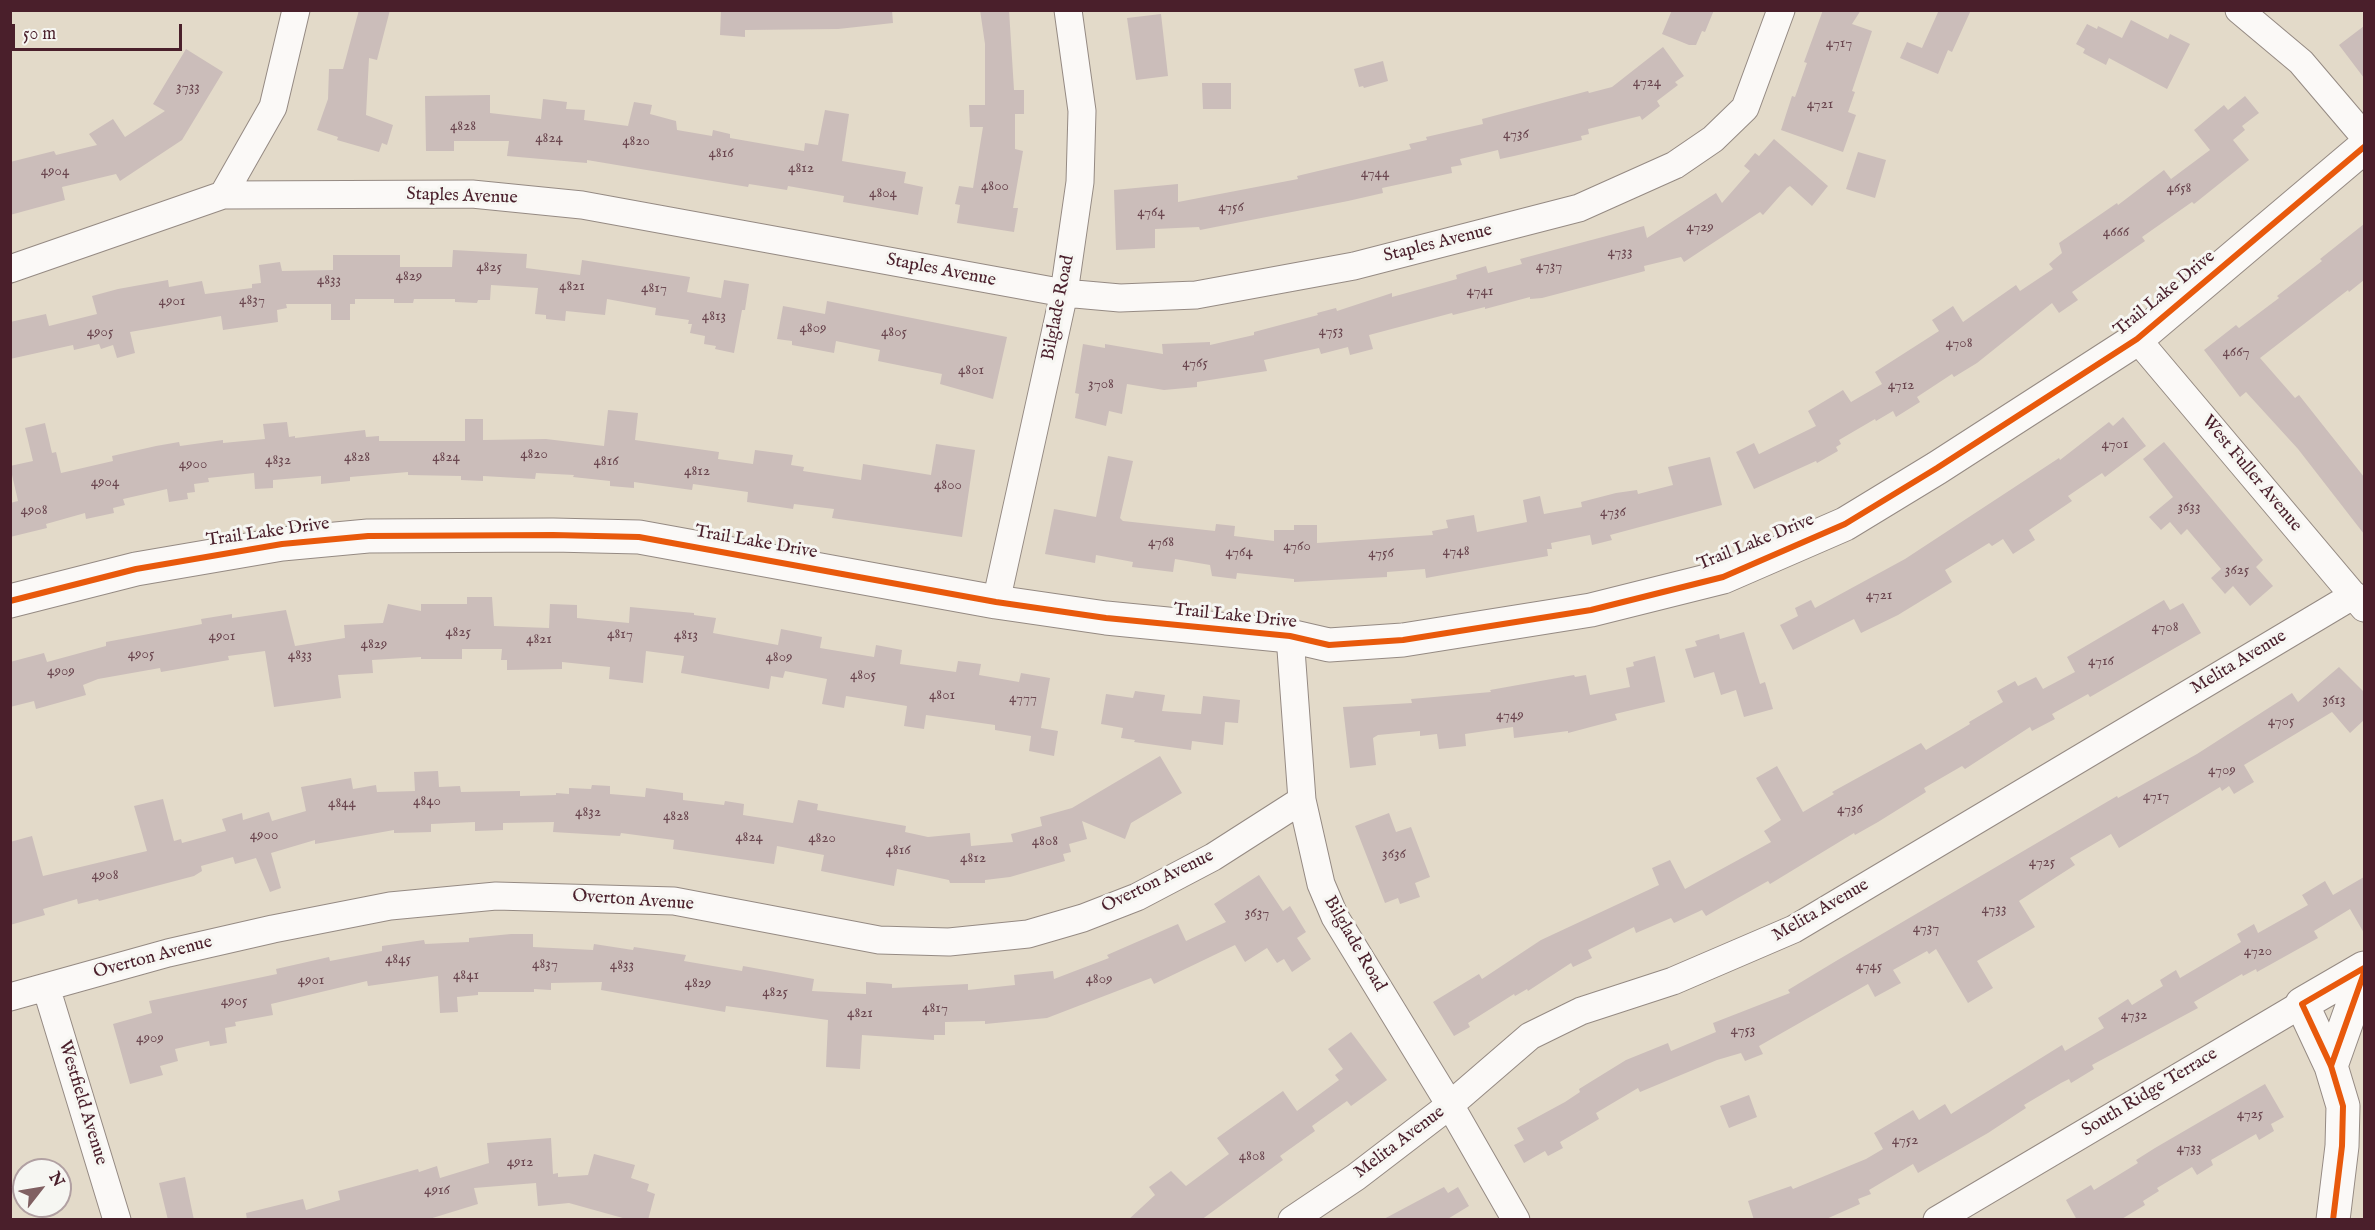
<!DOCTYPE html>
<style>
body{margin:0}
#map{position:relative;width:2375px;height:1230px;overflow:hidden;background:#e3dac9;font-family:"IM FELL English",serif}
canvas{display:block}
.frame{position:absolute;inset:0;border:12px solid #4a1f2b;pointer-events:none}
.north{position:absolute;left:12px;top:1158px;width:60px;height:60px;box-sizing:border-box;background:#f6f6f2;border:2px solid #b1a0a2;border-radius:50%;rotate:59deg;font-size:16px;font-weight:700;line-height:24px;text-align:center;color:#4a1f2b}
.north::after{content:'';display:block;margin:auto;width:21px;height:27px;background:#806062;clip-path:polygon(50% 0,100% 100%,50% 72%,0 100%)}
.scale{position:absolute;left:12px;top:24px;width:170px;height:27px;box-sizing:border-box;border:3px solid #4a1f2b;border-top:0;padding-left:8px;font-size:18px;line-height:21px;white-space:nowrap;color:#4a1f2b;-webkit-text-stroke:4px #f6f6f2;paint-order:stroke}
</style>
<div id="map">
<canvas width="2375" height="1230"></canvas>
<div class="frame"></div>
<div class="north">N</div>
<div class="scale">50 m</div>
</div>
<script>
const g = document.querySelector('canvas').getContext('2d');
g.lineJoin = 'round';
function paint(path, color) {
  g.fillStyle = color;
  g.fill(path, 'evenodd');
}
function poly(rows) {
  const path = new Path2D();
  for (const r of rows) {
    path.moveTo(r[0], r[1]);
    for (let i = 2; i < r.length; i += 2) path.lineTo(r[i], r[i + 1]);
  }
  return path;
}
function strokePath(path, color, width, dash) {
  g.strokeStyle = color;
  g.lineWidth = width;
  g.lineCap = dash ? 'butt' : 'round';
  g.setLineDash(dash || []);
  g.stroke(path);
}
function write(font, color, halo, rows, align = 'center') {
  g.font = font + ' "IM FELL English",serif';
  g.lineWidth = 6;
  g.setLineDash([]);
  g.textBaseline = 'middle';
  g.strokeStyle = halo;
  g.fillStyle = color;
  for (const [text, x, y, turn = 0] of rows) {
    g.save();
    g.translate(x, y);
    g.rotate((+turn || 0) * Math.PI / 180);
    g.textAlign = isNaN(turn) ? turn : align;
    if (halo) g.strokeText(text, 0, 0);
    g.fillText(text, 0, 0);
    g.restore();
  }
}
const building = poly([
 [359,10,390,10,377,60,369,58,366,115,393,125,387,145,382,143,379,152,337,140,338,137,317,130,328,99,329,69,343,69],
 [721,10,892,10,893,23,838,29,745,30,745,37,720,35],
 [980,10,1009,10,1014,90,1024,90,1024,114,1015,114,1015,149,1023,151,1013,208,1018,208,1014,232,957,223,960,205,955,204,959,186,973,188,983,127,970,127,969,105,985,105,985,44],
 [1672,10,1714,10,1705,32,1702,31,1696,45,1689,45,1662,34],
 [1823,10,1861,10,1852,24,1872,31,1852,91,1855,92,1848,112,1856,115,1843,152,1781,130,1792,96,1795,97,1807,63,1804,62],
 [1939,10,1971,10,1952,52,1948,50,1938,74,1900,58,1907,42,1922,48],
 [1161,14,1168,76,1136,80,1127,18],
 [2131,20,2168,39,2170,34,2190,44,2167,89,2109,58,2106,65,2083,53,2085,49,2076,44,2087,24,2097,29,2098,26,2122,38],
 [2364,26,2364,78,2339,45],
 [1663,47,1684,76,1675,82,1678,85,1657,101,1660,106,1642,120,1640,116,1588,129,1589,134,1581,136,1582,140,1514,156,1500,159,1498,150,1460,159,1462,165,1451,167,1452,173,1382,188,1383,193,1348,201,1200,230,1199,227,1155,229,1155,248,1116,250,1114,190,1178,184,1178,202,1298,179,1297,176,1411,149,1409,144,1427,140,1426,137,1483,124,1482,119,1588,91,1589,93,1612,87],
 [186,49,223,72,182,140,120,181,116,174,62,187,65,200,10,215,10,162,54,151,56,155,97,145,89,134,113,119,125,137,165,111,153,104],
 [1383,61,1388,81,1364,88,1363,86,1359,87,1354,69],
 [1202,83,1231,83,1231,109,1203,109],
 [490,95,490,113,541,119,543,99,567,102,566,109,585,110,584,120,628,126,634,102,652,105,650,114,676,121,677,130,712,136,713,130,730,134,730,138,804,151,805,143,818,145,825,110,849,114,842,161,906,172,904,183,923,187,918,215,843,202,844,196,788,186,787,190,749,184,748,187,587,160,587,163,507,156,509,141,454,141,454,151,426,151,425,96],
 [2245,96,2259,113,2242,126,2245,130,2233,140,2249,160,2194,204,2192,202,2142,237,2145,241,2072,292,2078,300,2059,313,2052,303,1977,363,1954,377,1952,374,1917,397,1920,402,1896,417,1893,411,1876,421,1875,419,1839,440,1841,444,1836,447,1838,451,1817,463,1816,461,1754,489,1736,452,1754,443,1759,454,1816,426,1808,411,1843,390,1851,402,1882,384,1875,372,1939,331,1932,320,1953,306,1963,322,2016,285,2020,291,2053,269,2049,264,2062,253,2059,243,2117,203,2118,205,2164,170,2171,179,2210,150,2194,130,2224,105,2228,110],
 [1774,139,1828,186,1812,206,1790,186,1787,188,1763,215,1760,212,1684,262,1681,257,1644,266,1645,271,1542,298,1530,299,1530,297,1485,309,1485,307,1453,315,1452,313,1369,335,1373,349,1350,355,1348,347,1321,354,1319,348,1264,360,1267,371,1197,382,1197,387,1164,390,1127,384,1122,414,1109,411,1106,426,1075,418,1079,394,1075,393,1083,344,1105,348,1105,344,1163,354,1162,344,1210,342,1210,345,1254,335,1254,332,1318,315,1317,313,1336,308,1337,311,1392,293,1392,297,1457,279,1456,275,1486,266,1488,273,1522,264,1520,259,1644,226,1647,238,1716,193,1722,203,1750,171,1744,166,1755,153,1759,156],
 [1858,152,1886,160,1875,198,1846,189],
 [2364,224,2364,280,2349,292,2348,290,2260,358,2295,398,2299,395,2364,477,2364,534,2298,449,2246,392,2240,397,2204,350,2236,325,2239,328,2279,298,2277,296,2322,261,2320,259],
 [453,250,527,254,526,268,580,275,582,260,690,277,687,292,721,298,724,280,749,284,745,310,742,310,734,353,715,349,716,346,704,344,705,336,690,333,692,324,688,324,689,320,655,315,656,308,607,299,605,315,566,311,565,321,546,319,546,315,535,314,538,288,491,285,490,300,478,300,477,303,455,302,455,299,414,299,413,303,394,303,394,299,355,299,355,304,350,304,350,320,331,320,331,304,286,304,287,308,277,310,278,322,223,330,221,316,130,332,135,353,117,358,113,345,101,349,99,344,74,350,73,345,10,359,10,322,46,314,49,326,97,314,92,296,118,289,168,280,169,287,202,281,205,294,252,288,252,284,261,283,259,265,280,262,282,271,333,270,333,255,400,255,400,267,452,267],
 [827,301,1007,337,993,399,940,384,942,374,878,361,880,350,836,341,834,353,792,345,792,341,777,339,783,306,825,314],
 [608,410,638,413,635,440,719,452,718,459,753,464,755,450,793,455,791,465,804,467,803,471,861,480,863,464,931,475,936,444,975,450,962,537,832,518,834,509,794,504,793,509,747,502,748,492,693,484,692,490,634,482,634,488,610,486,610,481,573,477,574,475,536,473,535,479,483,476,483,481,461,480,461,476,408,475,408,472,350,477,350,481,321,484,321,476,273,480,273,488,255,489,254,473,208,478,209,482,194,484,195,492,187,493,188,499,169,502,167,489,123,499,125,505,113,508,114,513,86,519,85,513,46,524,47,528,10,537,10,503,18,501,10,466,33,461,25,428,45,423,52,453,56,452,61,473,113,461,112,456,156,446,179,442,180,446,223,440,223,443,265,439,263,424,287,422,289,437,295,436,295,438,365,430,366,437,379,436,379,441,465,441,465,419,483,419,483,440,546,439,604,446],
 [2123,417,2146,446,2105,477,2102,473,2068,496,2072,501,2029,530,2035,540,2013,554,2003,539,1992,546,1989,543,1945,570,1952,582,1898,615,1861,633,1854,619,1793,650,1780,625,1798,616,1795,608,1811,600,1815,608,1905,559,2059,458,2060,460,2109,422,2113,426],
 [2164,442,2263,560,2256,567,2273,586,2250,606,2233,586,2225,594,2211,578,2221,569,2187,529,2181,535,2170,522,2161,530,2149,517,2173,497,2143,459],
 [1108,456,1133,461,1120,518,1123,521,1215,531,1216,524,1235,526,1234,536,1274,541,1274,530,1294,530,1294,525,1317,525,1317,543,1433,535,1432,531,1448,528,1446,520,1474,515,1477,532,1527,522,1523,500,1540,496,1544,514,1582,507,1581,502,1616,493,1637,490,1638,494,1673,485,1668,467,1710,457,1722,505,1610,535,1612,540,1592,545,1590,535,1551,543,1552,549,1547,549,1548,556,1426,578,1425,569,1387,572,1387,577,1294,582,1294,579,1237,573,1236,579,1212,576,1210,565,1175,559,1173,572,1132,567,1133,562,1096,555,1095,563,1045,554,1054,509,1096,517],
 [467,597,492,597,494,626,549,628,550,604,577,605,577,618,629,623,630,607,694,613,694,615,716,618,713,633,778,645,781,629,822,637,820,648,874,657,876,645,902,650,900,664,956,672,958,661,981,664,979,675,1019,682,1021,673,1050,678,1041,728,1058,731,1054,756,1029,751,1031,736,995,730,995,725,926,715,924,729,904,726,907,706,846,696,844,708,822,704,827,679,785,671,783,678,771,676,769,689,681,673,684,656,646,651,643,683,609,679,610,667,562,662,562,669,507,670,507,660,501,660,502,649,462,649,462,659,421,659,421,657,372,660,373,673,338,675,341,698,274,707,265,651,228,656,229,660,161,672,160,668,98,679,83,685,86,695,36,709,34,701,10,707,10,662,44,653,47,662,106,646,106,642,202,624,201,619,232,614,232,618,286,610,295,646,345,638,344,625,383,623,388,604,421,611,421,604,467,604],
 [2164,600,2170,610,2183,603,2201,633,2090,697,2088,694,2052,714,2055,719,2032,731,2030,727,1965,769,1962,766,1924,788,1926,792,1878,822,1855,835,1854,833,1770,884,1768,881,1706,916,1702,910,1674,923,1671,918,1636,933,1634,927,1588,950,1592,958,1573,967,1571,963,1528,991,1527,989,1515,996,1514,994,1468,1023,1470,1027,1454,1036,1433,1002,1479,974,1482,979,1541,940,1659,885,1652,868,1670,860,1685,889,1771,842,1764,831,1781,820,1756,778,1777,766,1803,812,1834,794,1832,792,1921,743,1926,750,1970,724,1969,722,2003,702,1997,691,2015,681,2018,686,2036,677,2043,689,2075,672,2067,657],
 [1744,632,1760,684,1765,682,1773,709,1744,717,1736,690,1721,695,1714,672,1694,678,1685,649,1697,646,1695,641,1719,634,1720,639],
 [1655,656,1665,702,1615,714,1617,720,1568,733,1568,731,1514,738,1513,727,1465,734,1466,746,1439,749,1437,734,1420,736,1420,731,1378,735,1373,738,1376,765,1350,768,1343,707,1412,703,1411,699,1491,692,1490,690,1574,675,1575,677,1586,675,1590,695,1630,687,1626,668,1634,666,1633,662],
 [2339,667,2364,692,2364,720,2350,733,2332,712,2244,765,2254,782,2234,794,2229,786,2222,791,2220,787,2119,848,2111,834,2070,858,2075,865,2019,901,2035,927,1977,961,1993,988,1968,1003,1936,949,1929,954,1927,951,1893,970,1901,983,1875,997,1868,984,1759,1046,1763,1054,1745,1061,1741,1053,1717,1060,1640,1092,1638,1088,1596,1113,1599,1119,1560,1142,1563,1148,1548,1156,1545,1151,1524,1163,1514,1145,1524,1140,1517,1128,1565,1102,1580,1092,1579,1089,1626,1060,1668,1043,1671,1051,1716,1032,1713,1023,1790,993,1788,990,1836,961,2117,796,2118,798,2197,754,2292,693,2298,702],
 [1135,691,1165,695,1162,711,1201,714,1203,696,1240,700,1238,723,1225,722,1223,745,1192,741,1191,750,1134,742,1135,740,1121,738,1123,728,1101,724,1106,694,1133,698],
 [1160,756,1182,793,1131,823,1125,839,1082,821,1087,839,1069,844,1071,852,1063,854,1065,861,1010,877,985,880,985,883,950,883,949,880,897,869,894,886,821,871,824,855,777,846,774,864,673,849,674,840,621,833,620,836,553,832,554,822,503,823,503,830,475,831,475,822,431,824,431,832,394,833,394,830,315,844,315,840,271,853,281,888,270,892,256,858,235,864,233,857,201,866,202,871,194,876,99,901,98,899,78,904,77,899,43,909,45,915,10,925,10,842,32,836,43,876,147,851,134,806,163,799,174,841,181,839,182,843,226,831,222,819,242,813,243,820,269,812,272,821,306,811,301,787,351,778,353,789,376,785,377,792,415,791,414,772,438,771,439,787,460,786,461,792,520,791,520,796,556,795,556,793,569,794,569,788,591,789,592,785,610,786,610,794,645,797,646,788,683,793,683,800,724,805,725,801,744,804,743,815,793,823,798,800,818,804,817,810,906,826,905,832,928,837,970,833,971,846,1013,842,1011,834,1042,826,1040,817,1072,808],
 [1389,813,1396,832,1411,827,1430,877,1415,883,1420,897,1400,904,1398,898,1385,903,1355,826],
 [1259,875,1283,911,1290,906,1306,932,1297,938,1311,959,1292,972,1284,959,1277,963,1267,948,1245,962,1235,945,1154,984,1151,978,1047,1018,985,1024,985,1021,945,1022,945,1035,934,1035,934,1040,862,1035,860,1069,826,1067,828,1020,726,1006,725,1012,601,990,602,982,551,983,551,990,534,989,534,992,478,992,478,995,457,997,458,1012,440,1013,438,976,368,986,367,981,271,1004,273,1015,235,1022,236,1026,225,1028,227,1043,210,1046,209,1041,175,1049,178,1061,160,1066,163,1075,130,1084,113,1024,152,1013,149,1001,277,974,276,969,329,957,330,961,382,951,382,946,424,940,425,944,469,942,469,938,511,934,533,934,533,947,593,950,594,944,633,950,634,947,686,955,684,961,742,971,743,966,814,979,812,991,866,994,866,982,892,984,892,988,968,984,968,990,1015,985,1014,975,1053,971,1054,979,1109,958,1107,955,1178,924,1186,941,1226,922,1214,904],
 [2364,877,2364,933,2350,909,2314,931,2318,938,2257,972,2256,969,2243,976,2242,974,2194,1002,2198,1008,2092,1065,2094,1069,2071,1083,2069,1079,2061,1083,2024,1105,2026,1108,1988,1133,1918,1173,1913,1164,1869,1190,1871,1194,1858,1199,1860,1204,1824,1220,1754,1220,1748,1201,1791,1186,1793,1189,1866,1159,1883,1149,1874,1133,1913,1110,1919,1120,1945,1104,1951,1114,2062,1045,2065,1051,2104,1028,2098,1018,2128,999,2132,1005,2163,986,2160,980,2176,970,2180,978,2241,942,2237,934,2254,924,2258,933,2308,905,2302,895,2325,881,2333,895],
 [1351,1032,1387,1080,1351,1106,1347,1101,1312,1126,1315,1131,1280,1156,1283,1160,1201,1220,1128,1220,1155,1195,1149,1187,1171,1171,1186,1186,1229,1154,1217,1138,1283,1091,1297,1111,1339,1080,1335,1075,1343,1069,1328,1049],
 [2265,1084,2284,1117,2271,1124,2274,1131,2259,1140,2256,1134,2211,1160,2213,1165,2197,1175,2192,1167,2157,1188,2159,1191,2143,1201,2145,1205,2120,1220,2077,1220,2066,1200,2091,1185,2094,1190,2138,1163,2136,1160,2155,1148],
 [1749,1095,1757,1117,1729,1128,1720,1106],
 [551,1138,553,1174,558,1173,558,1177,588,1175,594,1154,635,1165,631,1178,649,1184,647,1191,655,1194,648,1220,630,1220,569,1203,538,1206,536,1183,474,1188,478,1204,426,1220,247,1220,246,1213,303,1199,306,1210,340,1200,338,1191,418,1169,419,1172,437,1166,440,1178,489,1163,487,1143],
 [185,1177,194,1220,168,1220,159,1183],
 [1444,1187,1448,1193,1458,1187,1469,1206,1446,1220,1382,1220]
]);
const minor = poly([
 [2239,10,2301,62,2364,136],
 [223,195,273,107,296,10],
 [10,269,223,195,472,194,582,205,1064,293,1120,298,1196,295,1354,266,1579,208,1675,165,1713,139,1745,108,1781,10],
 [2137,339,2364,608],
 [996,602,1064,293,1080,182,1082,111,1068,10],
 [1290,636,1302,800,1321,884,1335,917,1450,1105,1516,1220],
 [46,987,117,1220],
 [10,997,168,953,273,929,390,906,496,896,674,901,879,940,949,942,1028,934,1083,918,1137,897,1213,857,1302,800],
 [1292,1220,1356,1177,1450,1105,1530,1036,1581,1011,1673,981,1794,929,2354,595],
 [1937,1220,2302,1004]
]);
const tertiary = poly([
 [10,601,136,569,282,544,368,536,553,535,639,537,996,602,1106,618,1290,636,1329,645,1403,640,1591,610,1723,577,1845,524,1937,468,2137,339,2364,147],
 [2331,1066,2364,973],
 [2333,1220,2342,1146,2343,1106,2331,1066,2302,1004,2364,968]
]);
const cycleway = poly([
 [10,601,136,569,282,544,368,536,553,535,639,537,996,602,1106,618,1290,636,1329,645,1403,640,1591,610,1723,577,1845,524,1937,468,2137,339,2364,147],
 [2331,1066,2364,973],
 [2333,1220,2342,1146,2343,1106,2331,1066,2302,1004,2364,968]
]);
const numberNames = [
 ["4717",1839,44],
 ["4724",1647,83],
 ["3733",188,88],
 ["4721",1820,105],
 ["4828",463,127],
 ["4736",1516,135],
 ["4824",549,139],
 ["4820",636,142],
 ["4816",721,154],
 ["4812",801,169],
 ["4904",55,172],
 ["4744",1375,174],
 ["4800",995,187],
 ["4658",2179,189],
 ["4804",883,194],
 ["4756",1231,208],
 ["4764",1151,213],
 ["4729",1700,228],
 ["4666",2116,233],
 ["4733",1620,253],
 ["4737",1549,267],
 ["4825",489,268],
 ["4829",409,277],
 ["4833",329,281],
 ["4821",572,287],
 ["4817",654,289],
 ["4741",1480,292],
 ["4837",252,301],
 ["4901",172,302],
 ["4813",714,317],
 ["4809",813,329],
 ["4753",1331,332],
 ["4905",100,333],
 ["4805",894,333],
 ["4708",1959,344],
 ["4667",2236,353],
 ["4765",1195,364],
 ["4801",971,371],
 ["3708",1101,385],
 ["4712",1901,386],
 ["4701",2115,445],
 ["4820",534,455],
 ["4828",357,458],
 ["4824",446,458],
 ["4832",278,461],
 ["4816",606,462],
 ["4900",193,465],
 ["4812",697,472],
 ["4904",105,483],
 ["4800",948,486],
 ["3633",2189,508],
 ["4908",34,511],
 ["4736",1613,513],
 ["4768",1161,543],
 ["4760",1297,547],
 ["4748",1456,552],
 ["4764",1239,553],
 ["4756",1381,554],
 ["3625",2237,571],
 ["4721",1879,596],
 ["4708",2165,628],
 ["4825",458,633],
 ["4817",620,635],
 ["4813",686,636],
 ["4901",222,637],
 ["4821",539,640],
 ["4829",374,645],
 ["4905",141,655],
 ["4833",300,656],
 ["4809",779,658],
 ["4716",2101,662],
 ["4909",61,672],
 ["4805",863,676],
 ["4801",942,696],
 ["4777",1023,699],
 ["3613",2334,701],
 ["4749",1510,716],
 ["4705",2281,722],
 ["4709",2222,771],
 ["4717",2156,797],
 ["4840",427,802],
 ["4844",342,804],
 ["4736",1850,810],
 ["4832",588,813],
 ["4828",676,817],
 ["4900",264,836],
 ["4824",749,838],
 ["4820",822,839],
 ["4808",1045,842],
 ["4816",898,851],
 ["3636",1394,855],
 ["4812",973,859],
 ["4725",2042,863],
 ["4908",105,876],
 ["4733",1994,910],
 ["3637",1257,914],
 ["4737",1926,929],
 ["4720",2258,952],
 ["4845",398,960],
 ["4837",545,965],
 ["4833",622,966],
 ["4745",1869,967],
 ["4841",466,976],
 ["4809",1099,980],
 ["4901",311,981],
 ["4829",698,984],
 ["4825",775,993],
 ["4905",234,1002],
 ["4817",935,1009],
 ["4821",860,1014],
 ["4732",2134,1016],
 ["4753",1743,1031],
 ["4909",150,1039],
 ["4725",2250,1115],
 ["4752",1905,1141],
 ["4733",2189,1149],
 ["4808",1252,1157],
 ["4912",520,1163],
 ["4916",437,1191]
];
const streetNames = [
 ["Staples Avenue",462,197,2],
 ["Staples Avenue",1438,244,-14],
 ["Staples Avenue",941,271,11],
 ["Trail Lake Drive",2165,294,-39],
 ["Bilglade Road",1059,308,-79],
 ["West Fuller Avenue",2251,474,50],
 ["Trail Lake Drive",268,533,-8],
 ["Trail Lake Drive",756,543,10],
 ["Trail Lake Drive",1756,543,-22],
 ["Trail Lake Drive",1235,617,6],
 ["Melita Avenue",2239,663,-31],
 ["Overton Avenue",1158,882,-26],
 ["Overton Avenue",633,901,4],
 ["Melita Avenue",1821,911,-30],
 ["Bilglade Road",1354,944,60],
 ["Overton Avenue",153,958,-15],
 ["South Ridge Terrace",2150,1093,-31],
 ["Westfield Avenue",82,1103,73],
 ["Melita Avenue",1400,1143,-37]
];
paint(building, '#cbbdba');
strokePath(minor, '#958a83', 29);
strokePath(tertiary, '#958a83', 35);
strokePath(minor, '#fbf9f7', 27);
strokePath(tertiary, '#fbf9f7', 33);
strokePath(cycleway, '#e8590c', 6);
write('15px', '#6a464f', null, numberNames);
write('18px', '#4a1f2b', '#f6f6f2', streetNames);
</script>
